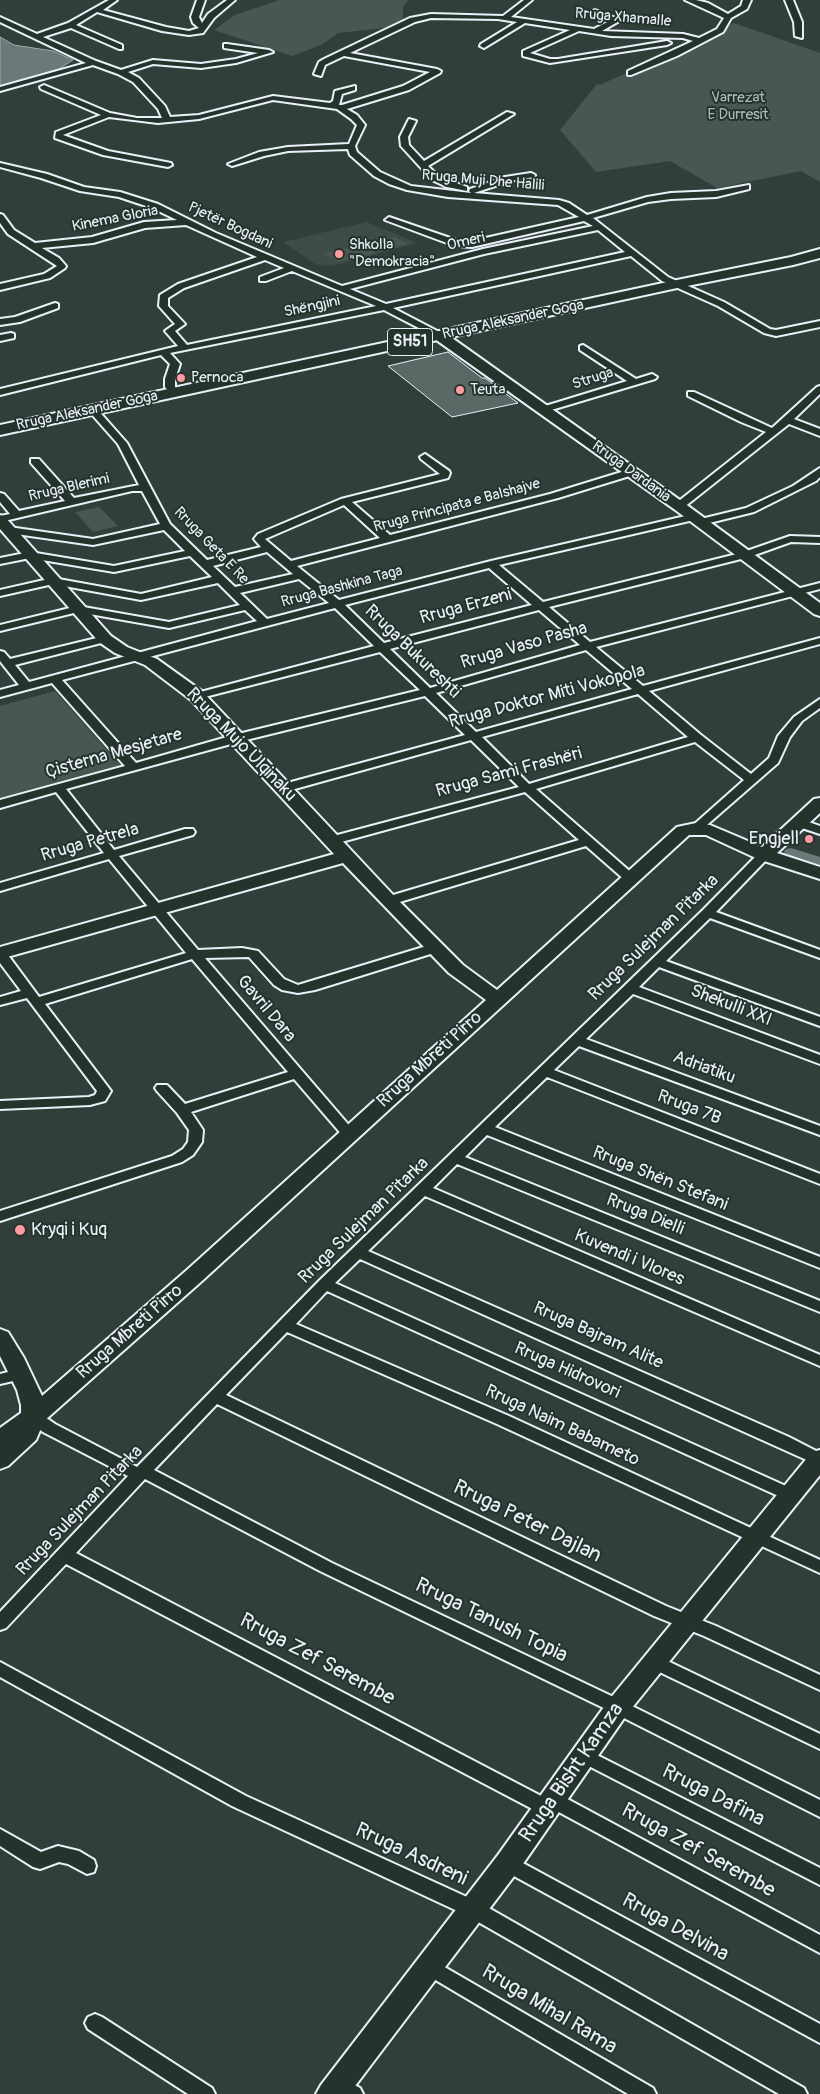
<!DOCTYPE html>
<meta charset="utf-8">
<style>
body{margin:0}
canvas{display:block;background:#323e39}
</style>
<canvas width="820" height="2094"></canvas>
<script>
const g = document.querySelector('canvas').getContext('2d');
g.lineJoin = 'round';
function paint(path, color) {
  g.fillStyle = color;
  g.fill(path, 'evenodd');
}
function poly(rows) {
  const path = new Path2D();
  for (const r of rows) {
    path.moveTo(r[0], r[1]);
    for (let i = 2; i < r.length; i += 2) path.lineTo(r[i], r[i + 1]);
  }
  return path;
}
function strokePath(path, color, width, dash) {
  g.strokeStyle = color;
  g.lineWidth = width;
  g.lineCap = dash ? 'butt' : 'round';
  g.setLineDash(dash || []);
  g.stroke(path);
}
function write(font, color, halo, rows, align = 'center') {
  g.font = font + ' Pangolin,sans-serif';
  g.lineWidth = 4;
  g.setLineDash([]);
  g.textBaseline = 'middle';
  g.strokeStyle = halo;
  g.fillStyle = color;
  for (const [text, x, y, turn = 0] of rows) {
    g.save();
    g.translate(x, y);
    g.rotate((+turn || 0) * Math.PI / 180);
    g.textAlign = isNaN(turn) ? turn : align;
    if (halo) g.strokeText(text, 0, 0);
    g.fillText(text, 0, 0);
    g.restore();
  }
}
const built = poly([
 [367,222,417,243,332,266,317,265,283,242]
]);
const green = poly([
 [279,0,408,0,403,7,403,19,384,28,338,33,323,44,292,56,214,30,235,15],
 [734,23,820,53,820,182,801,171,717,188,670,161,596,172,560,130,597,84,600,85],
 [395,237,407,244,379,252,366,245],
 [361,244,376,253,339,262,324,254],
 [99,507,118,526,93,532,75,512],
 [55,691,120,765,0,798,0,706]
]);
const water = poly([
 [0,37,14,45,53,51,73,60,59,69,0,86,0,37]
]);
const canal = poly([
 [791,848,820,857,820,866,786,855,784,852,786,849,791,848]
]);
const building = poly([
 [448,352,482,378,485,378,518,403,452,417,388,366,448,352]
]);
const street = poly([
 [109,0,117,0,103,10,166,27,189,31,199,28,193,23,191,17,197,0,205,0,199,17,202,23,208,14,227,0,235,0,214,18,203,33,189,35,162,31,97,12,76,25,122,45,122,49,119,49,71,28,43,37,96,61,121,70,153,60,201,64,236,59,258,53,224,48,224,44,227,44,269,50,273,52,236,63,201,68,153,64,128,72,139,78,165,106,170,117,199,115,273,96,330,103,333,101,335,91,355,86,355,90,342,94,339,105,342,105,403,86,430,72,344,56,325,65,321,76,314,74,319,62,324,59,410,18,431,14,503,16,524,0,532,0,511,17,594,29,611,20,592,14,591,12,595,10,621,20,602,31,683,34,699,38,717,29,724,18,685,0,696,0,708,3,728,14,741,6,743,0,751,0,747,9,731,18,723,32,677,56,631,75,628,75,628,71,693,41,683,38,611,36,579,31,530,53,550,59,558,59,667,41,671,43,667,45,550,63,523,56,523,51,570,30,525,23,484,48,480,46,481,44,517,22,498,19,431,18,415,22,350,53,437,69,441,71,440,73,409,90,347,109,357,115,365,125,355,146,357,152,380,172,411,186,471,193,469,191,470,189,505,177,531,173,535,175,534,177,510,181,474,193,559,200,569,203,587,215,647,197,671,193,716,191,749,185,749,189,716,197,671,199,648,202,593,218,668,277,724,302,770,329,776,330,820,321,820,327,776,336,764,333,718,306,662,281,631,256,393,308,443,334,443,338,440,339,384,310,170,353,180,364,175,379,175,387,179,392,174,395,171,394,165,387,165,379,170,364,161,355,0,395,0,389,178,346,165,331,175,324,159,306,160,295,178,284,257,257,186,225,145,228,93,243,42,248,59,258,66,266,65,268,50,278,0,290,0,284,44,274,57,266,8,234,0,223,0,214,3,215,14,230,35,243,92,237,144,222,177,220,152,208,119,197,80,191,41,178,0,167,0,163,47,174,84,187,120,192,158,204,216,233,342,286,483,249,593,226,584,221,472,247,455,246,385,220,389,217,456,240,472,241,579,217,558,205,448,197,407,190,389,184,374,176,350,155,348,149,288,151,264,156,232,166,228,164,259,152,288,147,349,144,357,125,351,119,337,109,273,100,199,119,158,123,109,117,63,135,108,151,171,163,172,165,168,167,103,155,55,138,56,132,101,115,41,89,40,87,44,85,110,113,137,118,162,118,158,109,133,82,118,74,93,65,0,91,0,87,86,63,0,22,0,17,37,34,68,23,109,0],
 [598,230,625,252,386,304,350,289,484,254,598,230],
 [265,260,284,268,260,277,260,281,266,281,292,271,376,306,187,345,175,331,185,324,168,306,168,298,184,288,265,260],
 [785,0,793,0,802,22,802,38,795,36,794,22,785,0],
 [507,112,514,114,428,166,438,176,467,187,467,191,447,187,432,180,401,146,400,137,409,119,416,121,408,137,409,145,424,161,507,112],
 [55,303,58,304,58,308,20,322,0,325,0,319,15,317,55,303],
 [11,333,14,334,14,338,0,341,0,335,11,333],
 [583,345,636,379,652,374,657,377,655,379,548,411,542,411,542,407,627,381,580,350,580,346,583,345],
 [820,386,820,394,794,419,820,429,820,436,789,424,683,508,675,508,674,506,675,504,766,432,741,422,688,396,688,392,694,392,772,428,817,387,820,386],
 [93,407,96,408,127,443,170,524,207,560,261,547,254,539,258,534,341,499,440,474,421,459,420,457,425,454,449,471,450,473,448,478,352,502,390,535,550,494,628,470,636,470,637,472,636,474,558,498,297,566,339,600,491,561,694,514,698,515,699,517,698,519,499,565,543,602,741,553,790,536,820,537,820,543,791,542,749,557,549,607,590,642,820,583,820,589,596,647,643,686,820,638,820,644,649,691,701,735,751,774,769,758,778,736,794,717,820,699,820,708,802,721,790,737,778,763,700,831,692,831,690,828,744,780,695,742,536,789,634,875,636,878,630,882,626,881,586,846,393,904,383,904,382,901,383,898,579,840,525,792,334,844,326,844,324,841,326,838,519,787,471,740,284,792,278,788,280,785,465,735,425,696,242,741,66,789,114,850,185,829,193,829,195,832,193,835,119,856,198,950,242,948,258,951,284,979,298,985,430,945,435,944,442,948,440,951,315,990,298,993,282,990,274,985,249,957,205,958,353,1130,355,1133,353,1136,343,1136,294,1079,191,1112,203,1130,202,1142,193,1155,182,1162,0,1221,0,1211,172,1156,183,1149,188,1142,189,1130,177,1113,157,1091,155,1088,157,1085,167,1085,185,1104,288,1072,192,959,45,1004,111,1091,105,1101,90,1105,0,1109,0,1101,89,1097,95,1095,97,1091,27,998,0,1005,0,997,21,991,0,963,0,950,5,951,39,997,186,953,109,859,0,891,0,883,104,853,56,792,0,808,0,800,125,766,52,683,0,697,0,690,19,685,0,661,0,651,4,652,10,659,105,636,111,639,109,641,15,665,29,682,257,621,245,610,169,628,78,612,0,631,0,625,78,606,169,622,240,605,218,583,141,600,53,584,0,596,0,590,53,578,141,594,212,577,190,556,114,572,30,558,0,564,0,558,30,552,114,566,185,551,164,530,93,545,9,533,4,530,9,527,93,539,160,524,142,491,132,491,0,522,0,516,10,514,0,502,0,493,4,494,19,511,65,501,31,463,31,459,39,459,74,498,139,485,118,444,88,410,93,407],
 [344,505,380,538,291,561,265,539,344,505],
 [267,552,293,574,235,587,213,566,267,552],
 [489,568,532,605,384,643,345,605,489,568],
 [299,579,329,603,267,619,240,593,299,579],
 [335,608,374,646,193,694,191,696,197,699,380,652,420,690,234,735,136,763,62,680,335,608],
 [539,610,580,645,430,688,390,649,539,610],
 [586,650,632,689,476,732,436,693,586,650],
 [638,694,688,737,529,784,482,737,638,694],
 [820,468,820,477,816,481,754,512,701,525,696,522,697,520,746,508,793,486,820,468],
 [800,819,820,826,820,834,796,826,794,823,796,820,800,819],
 [764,851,768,852,770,855,768,858,716,912,820,950,820,958,710,918,666,961,820,1017,820,1026,659,967,639,987,820,1055,820,1064,633,994,586,1039,820,1126,820,1135,579,1046,554,1070,820,1174,820,1184,547,1077,495,1127,820,1257,820,1268,487,1135,465,1157,820,1301,820,1312,457,1164,433,1188,820,1355,820,1366,425,1196,368,1251,789,1437,820,1453,820,1466,360,1259,335,1283,797,1491,799,1495,797,1499,791,1501,785,1499,327,1291,296,1324,509,1416,820,1560,820,1573,497,1424,287,1332,226,1395,666,1606,716,1626,820,1675,820,1690,704,1636,654,1616,217,1404,154,1470,332,1563,624,1702,820,1800,820,1817,612,1712,320,1571,145,1479,76,1553,545,1798,546,1795,553,1793,560,1795,820,1935,820,1953,555,1810,554,1813,547,1816,540,1813,66,1564,6,1628,0,1630,0,1612,128,1476,43,1432,27,1421,25,1417,27,1413,33,1411,39,1413,55,1424,137,1467,320,1280,703,910,760,852,764,851],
 [20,1369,26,1370,28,1374,26,1378,0,1384,0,1374,20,1369],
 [655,1655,820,1734,820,1749,649,1667,646,1662,649,1657,655,1655],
 [0,1662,246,1796,480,1903,804,2088,807,2094,779,2094,466,1915,232,1806,0,1677,0,1662],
 [585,1749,820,1868,820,1885,579,1761,576,1756,579,1751,585,1749],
 [0,1829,41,1852,58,1846,79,1851,94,1860,96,1866,94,1872,87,1874,68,1864,59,1862,40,1869,33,1867,0,1846,0,1829],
 [508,1855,820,2024,820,2043,501,1869,499,1863,501,1857,508,1855],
 [429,1958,653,2088,656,2094,628,2094,422,1972,419,1966,422,1960,429,1958],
 [95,2014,102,2017,212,2088,215,2094,188,2094,88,2029,85,2023,88,2017,95,2014],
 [338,2076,360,2088,363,2094,335,2094,331,2091,328,2085,331,2079,338,2076]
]);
const secondary = poly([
 [440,332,445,333,684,503,820,603,820,616,814,614,674,509,435,339,433,336,440,332],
 [0,515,5,517,111,636,127,647,157,659,203,692,395,897,463,965,497,990,677,827,696,823,710,825,762,847,814,799,820,798,820,813,777,853,820,867,820,879,758,859,706,835,689,835,203,1280,44,1421,36,1440,8,1466,0,1469,0,1428,21,1413,21,1405,17,1390,0,1356,0,1329,8,1332,24,1358,42,1396,187,1270,486,1000,449,973,343,863,0,959,0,947,334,854,191,700,145,665,115,653,99,642,0,529,0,515],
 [820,1450,820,1475,627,1714,518,1871,349,2094,316,2094,321,2085,498,1855,609,1700,812,1452,820,1450]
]);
const primary = poly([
 [820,249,820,258,793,265,677,288,0,435,0,425,677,280,791,257,820,249]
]);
const markers = [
 [339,254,5,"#ff9aa2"],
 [181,378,5,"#ff9aa2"],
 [460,390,5,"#ff9aa2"],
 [809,839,5,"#ff9aa2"],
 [20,1230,6,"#ff9aa2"]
];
const farStreetnames = [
 ["Rruga Xhamalle",623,18,5],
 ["Rruga Muji Dhe Halili",483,181,5],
 ["Kinema Gloria",115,219,-11],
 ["Pjetër Bogdani",230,226,25],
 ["Omeri",466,242,-13],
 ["Shëngjini",312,307,-12],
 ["Rruga Aleksander Goga",513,320,-12],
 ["Struga",593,379,-18],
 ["Rruga Aleksander Goga",87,411,-12],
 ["Rruga Dardania",631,472,36],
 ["Rruga Blerimi",69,488,-13],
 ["Rruga Principata e Balshajve",457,506,-15],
 ["Rruga Geta E Re",211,546,46],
 ["Rruga Bashkina Taga",342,587,-15]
];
const farParknames = [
 ["Varrezat",738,98],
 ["E Durresit",738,115]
];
const farPoinames = [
 ["Shkolla",349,245],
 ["\"Demokracia\"",349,262],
 ["Pernoca",191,378],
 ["Teuta",470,390]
];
const shields = [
 [410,342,45]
];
const shieldNames = [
 ["SH51",410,342]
];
const streetNames = [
 ["Rruga Erzeni",466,607,-15],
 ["Rruga Vaso Pasha",524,646,-16],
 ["Rruga Bukureshti",412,652,44],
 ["Rruga Doktor Miti Vokopola",547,697,-15],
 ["Rruga Mujo Ulqinaku",241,745,46],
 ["Çisterna Mesjetare",114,754,-16],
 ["Rruga Sami Frashëri",509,773,-15],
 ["Rruga Petrela",90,843,-16],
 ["Rruga Sulejman Pitarka",654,938,-44],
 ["Shekulli XXI",731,1006,21],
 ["Gavril Dara",266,1009,50],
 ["Rruga Mbreti Pirro",430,1060,-42],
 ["Adriatiku",704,1068,20],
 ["Rruga 7B",689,1108,21],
 ["Rruga Shën Stefani",660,1179,22],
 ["Rruga Dielli",645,1215,22],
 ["Rruga Sulejman Pitarka",364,1221,-44],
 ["Kuvendi i Vlores",629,1258,23],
 ["Rruga Mbreti Pirro",130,1332,-41],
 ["Rruga Bajram Alite",598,1336,24],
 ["Rruga Hidrovori",567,1371,24],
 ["Rruga Naim Babameto",562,1426,25],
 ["Rruga Sulejman Pitarka",80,1511,-46]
];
const poiNames = [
 ["Engjell",799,839],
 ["Kryqi i Kuq",31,1230,"left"]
];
const nearStreetnames = [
 ["Rruga Peter Dajlan",527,1522,26],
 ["Rruga Tanush Topia",491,1621,26],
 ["Rruga Zef Serembe",317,1660,28],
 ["Rruga Bisht Kamza",572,1773,-55],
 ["Rruga Dafina",713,1796,27],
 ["Rruga Zef Serembe",698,1851,29],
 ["Rruga Asdreni",411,1855,25],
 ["Rruga Delvina",675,1928,29],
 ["Rruga Mihal Rama",549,2010,31]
];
paint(built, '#3f4b46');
paint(green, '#495651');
paint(water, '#6d7978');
strokePath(water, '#9ea9ab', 1);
paint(canal, '#6d7978');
paint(building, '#5c6865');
strokePath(building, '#e8f1f8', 1);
strokePath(street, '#e8f1f8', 4);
strokePath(secondary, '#e8f1f8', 4);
strokePath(primary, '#e8f1f8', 4);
paint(street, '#26332d');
paint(secondary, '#26332d');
paint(primary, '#26332d');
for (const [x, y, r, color] of markers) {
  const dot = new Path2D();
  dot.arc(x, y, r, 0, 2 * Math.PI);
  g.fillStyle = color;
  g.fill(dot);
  strokePath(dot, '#26332d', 2);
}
write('15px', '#e8f1f8', '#26332d', farStreetnames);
write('15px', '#b0bbbe', '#26332d', farParknames);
write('15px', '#e8f1f8', '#26332d', farPoinames, 'left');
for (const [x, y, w] of shields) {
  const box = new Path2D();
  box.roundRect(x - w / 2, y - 13.5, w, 27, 4);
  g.fillStyle = '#26332d';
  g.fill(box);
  strokePath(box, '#e8f1f8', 1);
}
write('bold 16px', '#e8f1f8', null, shieldNames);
write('18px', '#e8f1f8', '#26332d', streetNames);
write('18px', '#e8f1f8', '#26332d', poiNames, 'right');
write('21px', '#e8f1f8', '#26332d', nearStreetnames);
</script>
